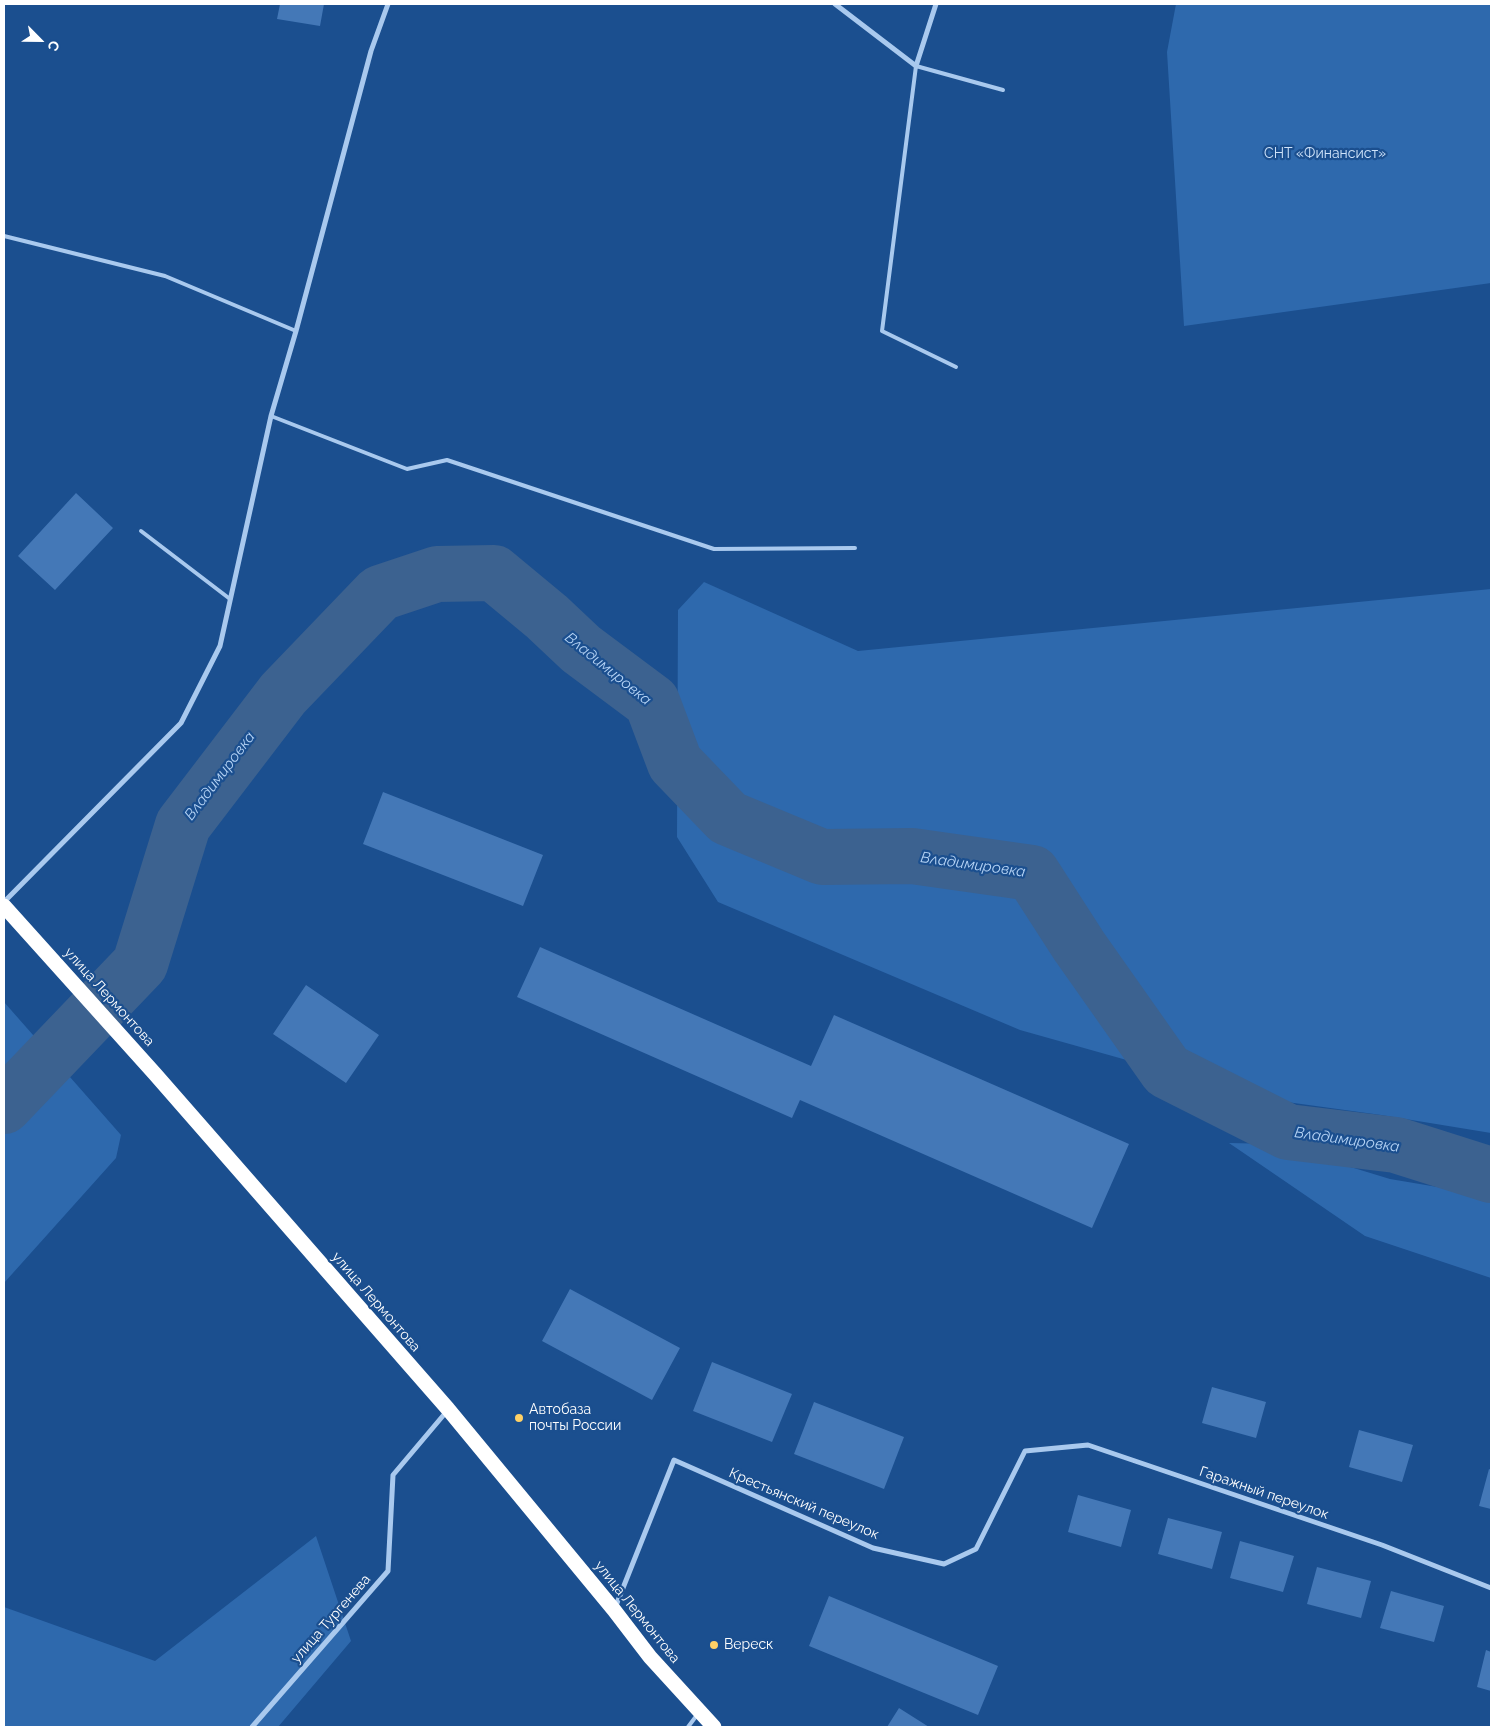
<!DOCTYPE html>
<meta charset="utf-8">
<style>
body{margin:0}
#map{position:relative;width:1495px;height:1731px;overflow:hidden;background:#1b4f8f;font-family:Raleway,sans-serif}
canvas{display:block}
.frame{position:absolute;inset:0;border:5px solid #fff;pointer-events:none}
.north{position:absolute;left:15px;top:15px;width:50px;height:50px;-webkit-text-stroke:4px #1b4f8f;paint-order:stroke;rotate:113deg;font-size:14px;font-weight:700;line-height:20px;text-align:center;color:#fff}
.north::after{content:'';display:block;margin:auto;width:18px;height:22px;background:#fff;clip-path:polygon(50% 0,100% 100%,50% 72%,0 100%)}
</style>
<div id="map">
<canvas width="1495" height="1731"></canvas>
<div class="frame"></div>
<div class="north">С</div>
</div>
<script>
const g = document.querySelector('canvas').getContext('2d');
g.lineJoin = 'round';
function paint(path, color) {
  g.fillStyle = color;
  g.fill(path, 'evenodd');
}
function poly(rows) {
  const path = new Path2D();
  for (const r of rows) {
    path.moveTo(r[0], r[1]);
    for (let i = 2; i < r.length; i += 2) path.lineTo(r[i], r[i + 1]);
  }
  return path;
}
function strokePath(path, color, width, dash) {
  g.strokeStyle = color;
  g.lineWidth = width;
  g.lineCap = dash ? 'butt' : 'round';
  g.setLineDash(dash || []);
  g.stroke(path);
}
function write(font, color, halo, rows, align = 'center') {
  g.font = font + ' Raleway,sans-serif';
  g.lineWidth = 4.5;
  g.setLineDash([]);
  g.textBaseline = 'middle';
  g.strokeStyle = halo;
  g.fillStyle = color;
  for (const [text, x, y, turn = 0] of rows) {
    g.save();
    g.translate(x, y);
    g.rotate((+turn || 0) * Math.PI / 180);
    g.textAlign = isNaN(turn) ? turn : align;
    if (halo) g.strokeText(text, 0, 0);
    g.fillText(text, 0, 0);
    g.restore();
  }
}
const green = poly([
 [1176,4,1491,4,1491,283,1184,326,1167,52],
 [704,582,858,651,1491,589,1491,1133,1381,1115,1265,1099,1020,1030,718,902,677,837,678,610],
 [4,1002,121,1135,116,1158,4,1283],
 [1229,1143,1275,1144,1390,1179,1491,1196,1491,1278,1365,1236],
 [316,1536,351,1641,278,1727,4,1727,4,1607,155,1661]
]);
const river = poly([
 [4,1106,140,964,183,825,283,694,380,593,437,574,494,573,547,617,581,649,652,702,675,763,728,818,822,857,912,856,1032,873,1079,946,1167,1071,1288,1132,1396,1145,1491,1175]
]);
const building = poly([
 [280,4,324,4,320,26,277,19],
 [76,493,113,528,55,590,18,556],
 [383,792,543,855,523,906,363,844],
 [540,947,811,1066,834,1015,1129,1144,1092,1228,800,1100,792,1118,517,997],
 [306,985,379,1035,346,1083,273,1034],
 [570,1289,680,1348,652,1400,542,1341],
 [712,1362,792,1394,772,1442,693,1411],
 [1212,1387,1266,1402,1256,1438,1202,1423],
 [814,1402,904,1437,884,1489,794,1454],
 [1359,1430,1413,1445,1402,1482,1349,1467],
 [1489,1469,1491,1470,1491,1509,1479,1506],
 [1078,1495,1131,1510,1121,1547,1068,1532],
 [1168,1518,1222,1532,1212,1569,1158,1554],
 [1240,1541,1294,1556,1283,1592,1230,1578],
 [1317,1567,1371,1581,1361,1618,1307,1604],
 [1391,1591,1444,1606,1434,1642,1380,1628],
 [829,1596,998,1666,978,1715,809,1646],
 [1486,1650,1491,1652,1491,1691,1477,1687],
 [899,1708,929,1727,887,1727]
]);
const lane = poly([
 [4,236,165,276,296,331],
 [956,367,882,331,916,66,1003,90],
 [271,416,407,469,447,460,714,549,855,548],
 [141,531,230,599],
 [688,1727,697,1715]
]);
const street = poly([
 [835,4,916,66,936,4],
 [4,902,181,723,220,646,271,416,296,331,371,51,388,4],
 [615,1608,674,1460,873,1548,944,1564,976,1549,1025,1451,1088,1445,1382,1545,1491,1588],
 [252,1727,388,1571,393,1475,447,1411]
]);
const highway = poly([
 [4,906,155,1074,448,1409,614,1610,650,1657,714,1727]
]);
const markers = [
 [519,1418,5,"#ffd166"],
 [714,1645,5,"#ffd166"]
];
const parkNames = [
 ["СНТ «Финансист»",1325,154]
];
const streetNames = [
 ["улица Лермонтова",109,997,48],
 ["улица Лермонтова",376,1302,49],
 ["Гаражный переулок",1264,1493,19],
 ["Крестьянский переулок",804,1504,23],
 ["улица Лермонтова",637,1612,51],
 ["улица Тургенева",331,1619,-49]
];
const poiNames = [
 ["Автобаза",529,1410],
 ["почты России",529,1426],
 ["Вереск",724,1645]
];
const waterNames = [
 ["Владимировка",608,669,39],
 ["Владимировка",220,776,-53],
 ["Владимировка",973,865,8],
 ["Владимировка",1347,1140,8]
];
paint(green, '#2e69ad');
strokePath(river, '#3c6290', 56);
paint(building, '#4478b7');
strokePath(lane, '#a9c9ee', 4);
strokePath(street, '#a9c9ee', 5);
strokePath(highway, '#fff', 15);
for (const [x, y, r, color] of markers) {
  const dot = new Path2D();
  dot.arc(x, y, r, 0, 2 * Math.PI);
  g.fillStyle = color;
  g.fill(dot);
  strokePath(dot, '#1b4f8f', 2);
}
write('14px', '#cfe3fa', '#1b4f8f', parkNames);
write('14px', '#fff', '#1b4f8f', streetNames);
write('14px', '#fff', '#1b4f8f', poiNames, 'left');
write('italic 15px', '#b5d3f5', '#1b4f8f', waterNames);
</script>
